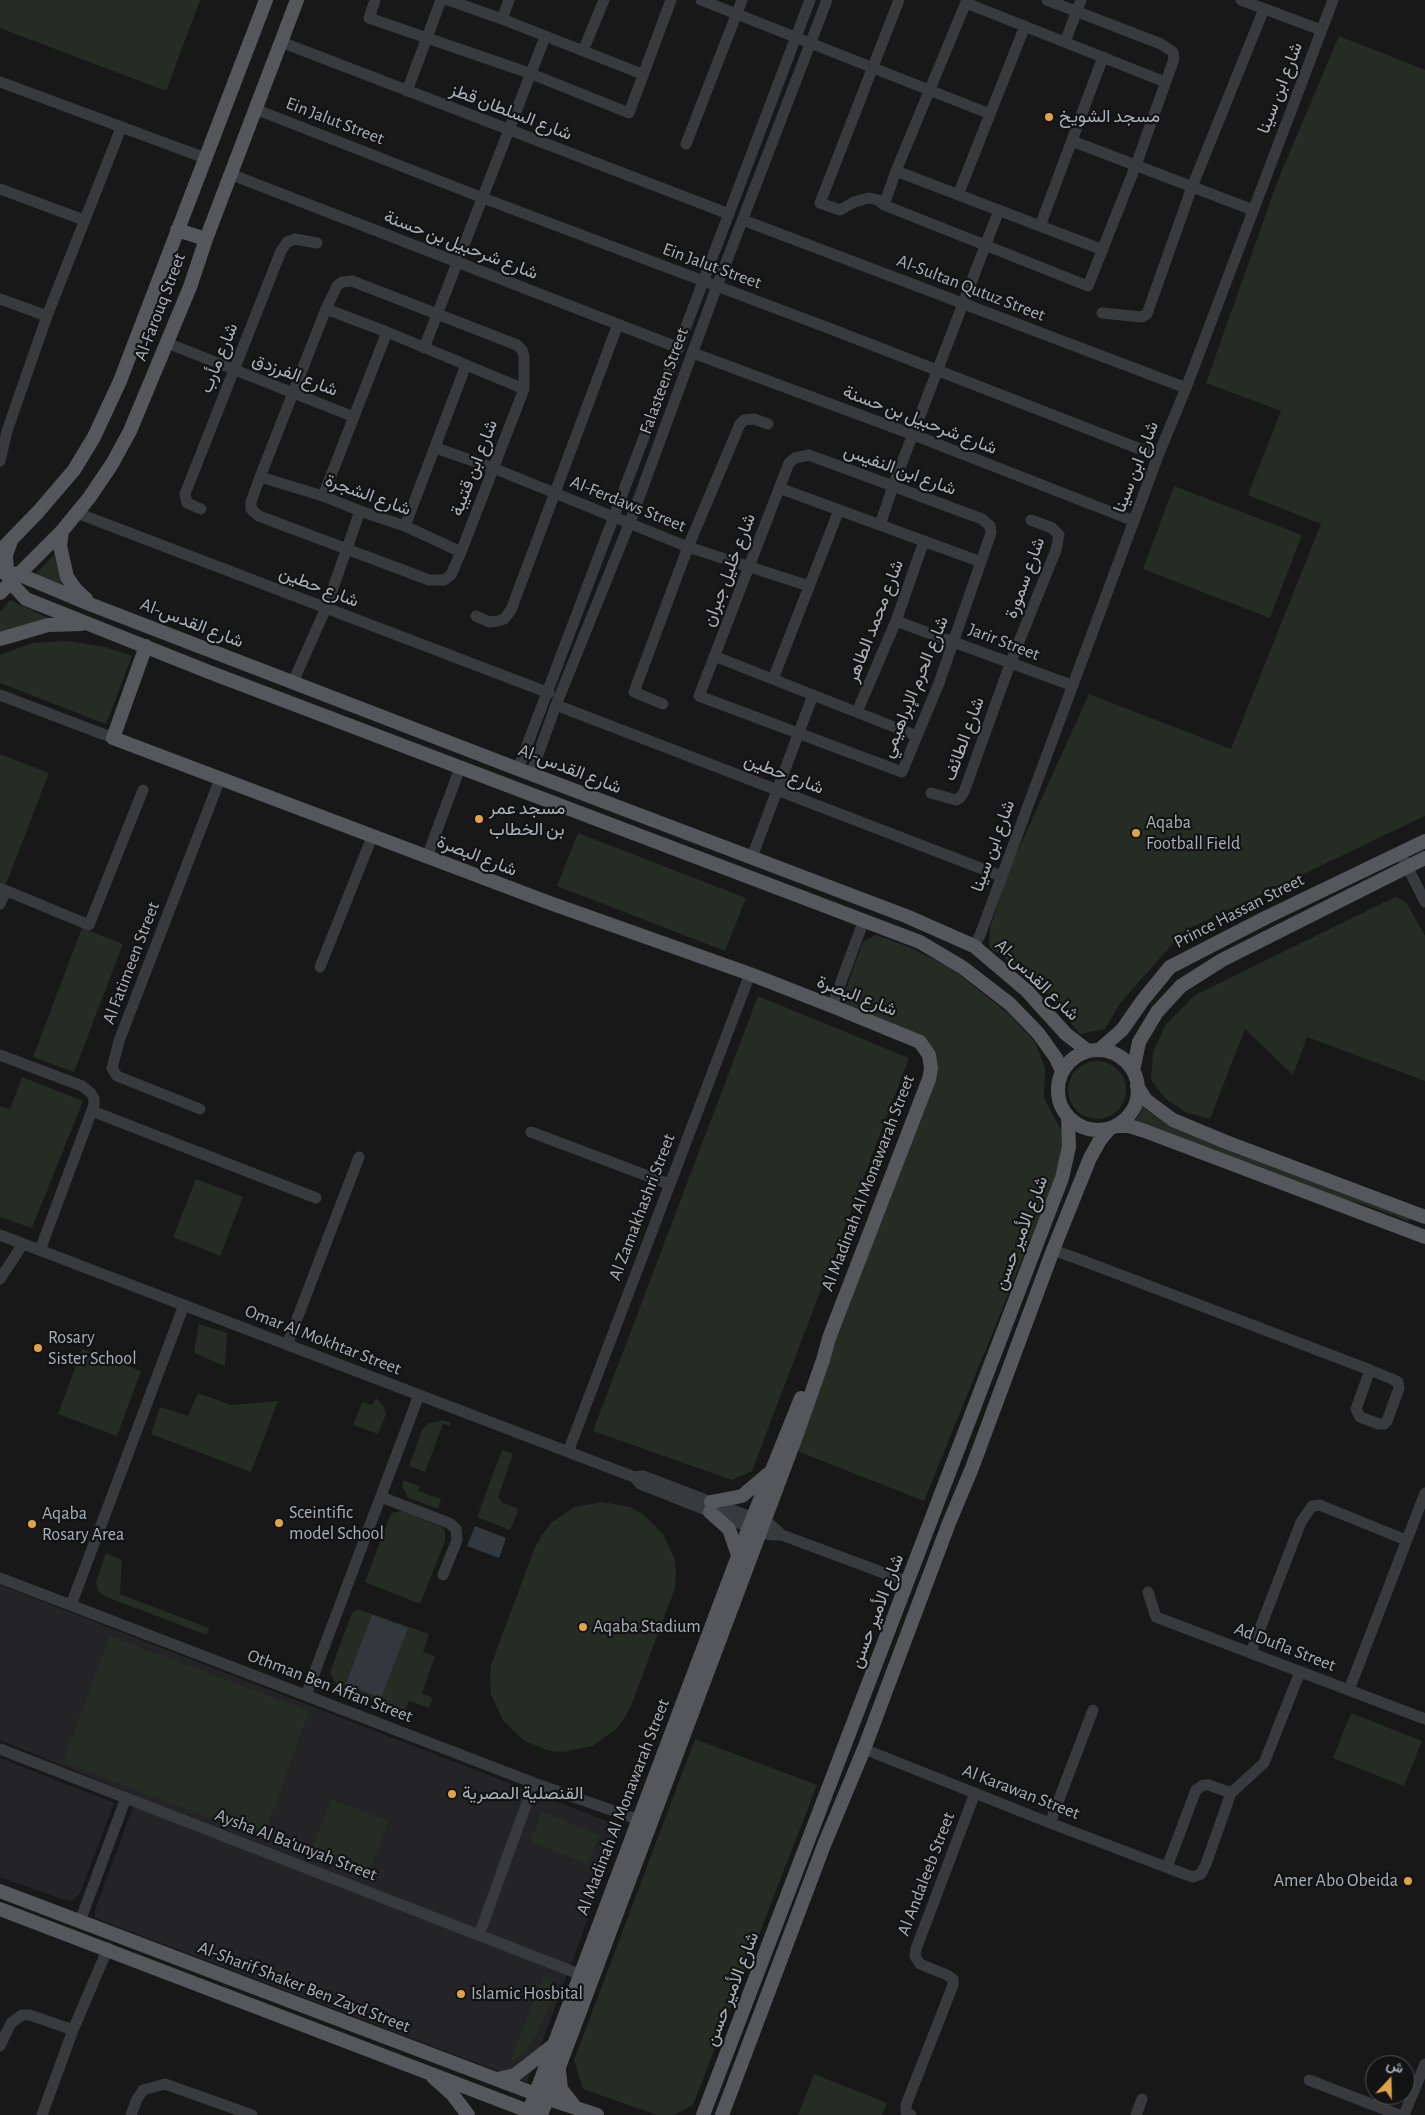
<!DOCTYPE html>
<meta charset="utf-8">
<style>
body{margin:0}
#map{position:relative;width:1425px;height:2115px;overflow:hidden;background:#181819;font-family:"Alegreya Sans",Vazirmatn,sans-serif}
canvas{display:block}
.north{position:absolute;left:1365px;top:2055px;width:50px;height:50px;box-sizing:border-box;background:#131314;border:1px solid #505256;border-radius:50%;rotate:21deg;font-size:14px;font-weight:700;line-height:20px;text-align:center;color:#abb0b8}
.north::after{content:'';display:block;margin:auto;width:18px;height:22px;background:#e1a248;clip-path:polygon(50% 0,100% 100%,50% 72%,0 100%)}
</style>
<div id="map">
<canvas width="1425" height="2115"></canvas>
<div class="north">ش</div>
</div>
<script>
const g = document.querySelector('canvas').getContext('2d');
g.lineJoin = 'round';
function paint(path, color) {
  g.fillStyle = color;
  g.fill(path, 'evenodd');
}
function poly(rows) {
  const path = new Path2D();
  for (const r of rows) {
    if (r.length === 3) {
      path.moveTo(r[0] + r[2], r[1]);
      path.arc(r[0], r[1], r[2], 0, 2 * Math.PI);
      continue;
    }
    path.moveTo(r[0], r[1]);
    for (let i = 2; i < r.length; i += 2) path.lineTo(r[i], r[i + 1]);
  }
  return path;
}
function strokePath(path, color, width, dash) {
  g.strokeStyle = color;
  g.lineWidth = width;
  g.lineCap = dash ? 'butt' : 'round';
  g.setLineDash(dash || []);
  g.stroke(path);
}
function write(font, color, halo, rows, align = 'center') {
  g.font = font + ' "Alegreya Sans",Vazirmatn,sans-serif';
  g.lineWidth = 4.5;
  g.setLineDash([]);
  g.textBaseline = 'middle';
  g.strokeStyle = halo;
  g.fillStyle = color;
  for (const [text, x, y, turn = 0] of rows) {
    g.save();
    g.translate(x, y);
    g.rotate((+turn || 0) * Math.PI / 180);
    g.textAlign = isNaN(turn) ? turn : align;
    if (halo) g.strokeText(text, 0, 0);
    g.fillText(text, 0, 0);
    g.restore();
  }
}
const built = poly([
 [0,1585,622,1827,527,2082,95,1918,95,1910,137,1796,0,1740],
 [0,1758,114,1803,80,1893,72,1901,61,1899,0,1877]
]);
const green = poly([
 [0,0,200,0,166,91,0,28],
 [1339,36,1425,70,1425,816,1184,931,1121,1002,1105,1029,1080,1034,1035,980,989,947,990,928,1010,868,1089,694,1231,749,1321,524,1248,495,1281,411,1206,383,1278,180],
 [1174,486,1302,535,1270,618,1143,569],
 [54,555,57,566,68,589,34,576],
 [10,600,55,621,0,634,0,612],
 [68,641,105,647,132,656,106,724,0,683,0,655,32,643],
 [0,754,49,773,6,884,0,882],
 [578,833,746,898,725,951,557,886],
 [1395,897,1406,902,1425,936,1425,1081,1307,1037,1293,1075,1245,1029,1210,1119,1185,1112,1165,1098,1151,1080,1153,1052,1166,1024,1195,995],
 [82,928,123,944,74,1072,33,1057],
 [876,935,909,947,951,968,1009,1014,1035,1042,1045,1068,1044,1098,1063,1134,1062,1162,924,1501,792,1449,934,1064,923,1040,846,1009,841,1002,863,942],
 [758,996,909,1058,752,1471,732,1480,593,1431],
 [1097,1090,29],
 [22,1077,83,1101,32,1228,0,1217,0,1106,10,1109],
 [1141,1106,1163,1121,1409,1218,1409,1220,1408,1221,1360,1203,1342,1200,1134,1123,1140,1113],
 [196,1179,243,1197,220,1256,173,1237],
 [199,1324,227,1333,225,1366,194,1353],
 [82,1349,141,1371,117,1436,58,1414],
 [198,1393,231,1405,278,1401,251,1472,151,1434,160,1407,188,1416],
 [376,1398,383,1405,386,1414,378,1434,353,1425,362,1402,372,1405],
 [443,1420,451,1423,450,1426,443,1424,425,1472,409,1466,422,1430,427,1424],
 [502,1450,513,1454,498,1497,503,1503,519,1509,510,1530,477,1517],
 [403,1480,420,1486,418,1491,441,1499,438,1509,406,1497,407,1494,402,1487],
 [602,1502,630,1507,643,1514,663,1534,675,1560,676,1574,675,1588,631,1706,624,1719,615,1730,592,1746,564,1752,549,1751,523,1740,503,1720,491,1694,490,1679,491,1665,535,1547,542,1535,551,1523,574,1507],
 [402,1511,442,1527,445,1531,445,1541,420,1604,365,1582,391,1513],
 [106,1553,122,1560,120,1594,209,1628,207,1635,104,1596,98,1591,96,1581],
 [358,1609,429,1634,423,1652,435,1656,422,1693,433,1698,429,1708,409,1701,405,1712,339,1688,334,1681,330,1672,352,1613],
 [110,1636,309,1711,263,1838,63,1762],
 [1351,1713,1422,1741,1404,1786,1333,1758],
 [695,1739,817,1785,693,2105,674,2115,657,2115,583,2089,574,2060],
 [331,1799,389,1821,366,1879,309,1857],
 [542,1812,599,1835,587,1864,530,1841],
 [543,1976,551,1981,556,1989,555,1994,536,2034,526,2049,521,2055,510,2062],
 [814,2074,887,2103,882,2115,798,2115]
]);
const water = poly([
 [475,1526,506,1538,499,1558,467,1546],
 [372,1615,408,1628,381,1698,346,1684]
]);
const minor = poly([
 [375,0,369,18,529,73,629,113,671,0],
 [448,0,502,19,642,74],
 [701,0,990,114],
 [899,0,820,203,840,210,854,202,869,198,878,200,884,205,1088,286,1136,165,1174,59,1173,52,1161,44,1047,0],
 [1241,0,1321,30],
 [966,3,1165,82],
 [502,19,509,0],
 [281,42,729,214],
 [1065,42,1081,0],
 [583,51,604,0],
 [0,82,205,158],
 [407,91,441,0],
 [255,109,483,198,831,329,1158,456],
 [1072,141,1253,210],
 [686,144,742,0],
 [896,171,1103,250],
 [230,174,679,348],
 [0,189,84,220],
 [958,195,1025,26],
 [884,205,896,171,967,0],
 [743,220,1186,388],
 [1040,226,1103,57],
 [352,281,517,345,522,350,524,356,524,389,461,552,451,575,444,580,429,580,259,516,251,509,251,502,260,477,326,309,337,286,342,282,352,281],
 [0,299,47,316],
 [326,309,387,332,524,389],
 [1102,313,1142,317,1147,314,1192,187,1264,9],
 [167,343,354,417],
 [424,348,545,37],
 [693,353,914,435,1134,521],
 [436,448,493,468,688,547,809,586],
 [809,455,982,519,990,526,991,533,939,683,902,772,699,696,789,463,795,458,809,455],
 [0,461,7,431,47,316,121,128],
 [260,477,323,496,360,511,405,526,461,552],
 [779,488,981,562],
 [323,496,387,332],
 [201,509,187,503,185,494,281,251,287,242,295,239,317,243],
 [77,513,549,693],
 [880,525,893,486,999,210],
 [405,526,466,365],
 [476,616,489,622,498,621,504,619,511,610,618,324],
 [896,621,1071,685],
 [714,656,917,736],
 [773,679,839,510],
 [293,682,326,608,360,511],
 [0,695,113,738],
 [663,704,634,692,688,547,740,424,744,420,754,419,768,424],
 [556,705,1001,876],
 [857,712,896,621,924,541],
 [518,769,810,0],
 [531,774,556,705,630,522,717,286,827,0],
 [931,793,956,800,960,798,964,792,1010,664,1056,550,1059,535,1052,528,1031,520],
 [1401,854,1425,902],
 [427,857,460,768],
 [752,857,813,695],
 [0,888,89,925,143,790],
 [0,904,6,891],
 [974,946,980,935,1158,456,1186,388,1333,0],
 [320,967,372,837],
 [832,1006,864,920],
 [0,1055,82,1086,91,1093,94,1099,94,1105,40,1250],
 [200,1109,117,1076,112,1068,119,1041,220,779],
 [92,1111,316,1198],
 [531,1132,669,1184],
 [0,1235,634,1477,640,1484,761,1532,771,1535,782,1535,908,1582],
 [1053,1250,1081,1260,1231,1317,1370,1370,1392,1379,1398,1382,1399,1388,1387,1421,1384,1424,1379,1424,1360,1417,1356,1409,1370,1370],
 [0,1279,23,1244],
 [287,1345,359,1157],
 [568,1452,750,974],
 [634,1477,643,1476,764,1522,771,1525,782,1535],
 [381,1497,449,1523,456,1529,457,1540,443,1575],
 [0,1578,534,1783,645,1822],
 [1148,1592,1156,1617,1425,1719],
 [71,1605,184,1305],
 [1251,1652,1301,1522,1312,1506,1320,1505,1327,1508,1406,1540],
 [1349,1690,1425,1493],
 [306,1695,419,1395],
 [0,1749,579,1974],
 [864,1749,1050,1823,1187,1875,1193,1877,1201,1874,1206,1864,1231,1793,1209,1785,1203,1785,1196,1790,1167,1867],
 [1231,1793,1264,1763,1300,1672],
 [1050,1823,1093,1710],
 [80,1921,126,1798],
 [479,1935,534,1783],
 [0,2046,11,2023,22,2015,30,2015,73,2030],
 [1309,2080,1399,2115],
 [42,2115,73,2030,108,1948],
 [131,2115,137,2099,143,2090,165,2084,252,2115],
 [911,2115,906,2112,906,2105,953,1985,953,1979,947,1975,920,1964,915,1956,916,1949,975,1793],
 [1136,2115,1142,2099],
 [1404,2115,1425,2064]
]);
const major = poly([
 [177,230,206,239],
 [62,531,60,546,67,577,76,590,86,599],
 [11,541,6,555,7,572,10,582,26,599,209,672,920,942,962,967,1010,1004,1038,1033,1056,1058,1062,1071],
 [5,546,38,512,74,470,94,437,120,381,266,0],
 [0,572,18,574,92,605,518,769,906,916,974,946,1027,991,1066,1034,1088,1051],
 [0,593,62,531,89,498,112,464,130,431,190,287,206,239,297,0],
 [0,639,48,625,82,624],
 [146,646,113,738,550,903,750,974,832,1006,920,1042,929,1055,931,1069,929,1079,829,1338,823,1360,797,1434,541,2115],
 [1099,1050,1122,1030,1143,1000,1170,967,1265,918,1425,841],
 [1098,1090,40],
 [1133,1071,1139,1042,1157,1012,1181,986,1222,960,1425,858],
 [1137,1086,1146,1100,1173,1120,1226,1142,1425,1217],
 [1115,1126,1129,1126,1145,1131,1425,1237],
 [711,1502,742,1496,768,1474],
 [710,1512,729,1529,739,1558],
 [0,1891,546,2098,597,2115],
 [0,1909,536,2114],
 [559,2070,561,2089,576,2108],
 [433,2077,452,2094,468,2115],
 [497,2079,515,2075,551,2047],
 [529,2111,749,1527,801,1398],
 [703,2115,1062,1178,1069,1147,1068,1117],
 [722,2115,824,1845,864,1749,949,1523,972,1468,1053,1250,1090,1158,1100,1140,1110,1128]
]);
const markers = [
 [1049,117,5,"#e1a248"],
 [479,819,5,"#e1a248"],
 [1136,833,5,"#e1a248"],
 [38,1348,5,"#e1a248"],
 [279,1523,5,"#e1a248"],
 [32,1524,5,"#e1a248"],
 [583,1627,5,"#e1a248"],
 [452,1794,5,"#e1a248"],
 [1408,1881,5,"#e1a248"],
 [461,1994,5,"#e1a248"]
];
const streetNames = [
 ["شارع ابن سينا",1280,88,-69],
 ["شارع السلطان قطز",511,112,21],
 ["Ein Jalut Street",335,121,21],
 ["شارع شرحبيل بن حسنة",461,245,21],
 ["Ein Jalut Street",712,266,20],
 ["Al-Sultan Qutuz Street",971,288,21],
 ["Al-Farouq Street",160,307,-69],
 ["شارع مأرب",219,358,-68],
 ["شارع الفرزدق",295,375,21],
 ["Falasteen Street",664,381,-70],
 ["شارع شرحبيل بن حسنة",920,420,21],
 ["شارع ابن سينا",1136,467,-69],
 ["شارع ابن قتيبة",474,468,-69],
 ["شارع ابن النفيس",900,470,20],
 ["شارع الشجرة",368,495,20],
 ["Al-Ferdaws Street",628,504,22],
 ["شارع خليل جبران",729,570,-69],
 ["شارع سمورة",1025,578,-70],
 ["شارع حطين",319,587,21],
 ["شارع محمد الطاهر",875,621,-69],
 ["Al-شارع القدس",192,623,21],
 ["Jarir Street",1004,642,21],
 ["شارع الحرم الإبراهيمي",915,687,-68],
 ["شارع الطائف",964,739,-70],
 ["Al-شارع القدس",570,769,21],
 ["شارع حطين",784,774,21],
 ["شارع ابن سينا",993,846,-70],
 ["شارع البصرة",477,856,21],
 ["Prince Hassan Street",1239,911,-27],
 ["Al Fatimeen Street",131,963,-69],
 ["Al-شارع القدس",1037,980,44],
 ["شارع البصرة",857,996,21],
 ["Al Madinah Al Monawarah Street",868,1183,-69],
 ["Al Zamakhashri Street",642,1207,-69],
 ["شارع الأمير حسن",1021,1233,-69],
 ["Omar Al Mokhtar Street",323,1340,21],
 ["شارع الأمير حسن",877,1611,-69],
 ["Ad Dufla Street",1285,1647,21],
 ["Othman Ben Affan Street",330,1686,21],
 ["Al Karawan Street",1021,1792,21],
 ["Al Madinah Al Monawarah Street",623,1807,-69],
 ["Aysha Al Ba'unyah Street",296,1845,21],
 ["Al Andaleeb Street",926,1874,-69],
 ["Al-Sharif Shaker Ben Zayd Street",304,1987,21],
 ["شارع الأمير حسن",732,1989,-69]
];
const poiNames = [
 ["مسجد الشويخ",1059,117],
 ["مسجد عمر",489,809],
 ["بن الخطاب",489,830],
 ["Aqaba",1146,823],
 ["Football Field",1146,844],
 ["Rosary",48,1338],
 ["Sister School",48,1359],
 ["Sceintific",289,1513],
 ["model School",289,1534],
 ["Aqaba",42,1514],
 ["Rosary Area",42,1535],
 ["Aqaba Stadium",593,1627],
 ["القنصلية المصرية",462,1794],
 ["Amer Abo Obeida",1398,1881,"right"],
 ["Islamic Hosbital",471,1994]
];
paint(built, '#242426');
paint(green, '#242c24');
paint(water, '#31393e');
strokePath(minor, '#393a3e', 11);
strokePath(major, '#55575d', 14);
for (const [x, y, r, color] of markers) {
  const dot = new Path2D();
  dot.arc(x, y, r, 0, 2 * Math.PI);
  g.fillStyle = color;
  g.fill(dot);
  strokePath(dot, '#131314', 2);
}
write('18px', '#abb0b8', '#131314', streetNames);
write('18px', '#abb0b8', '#131314', poiNames, 'left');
</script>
